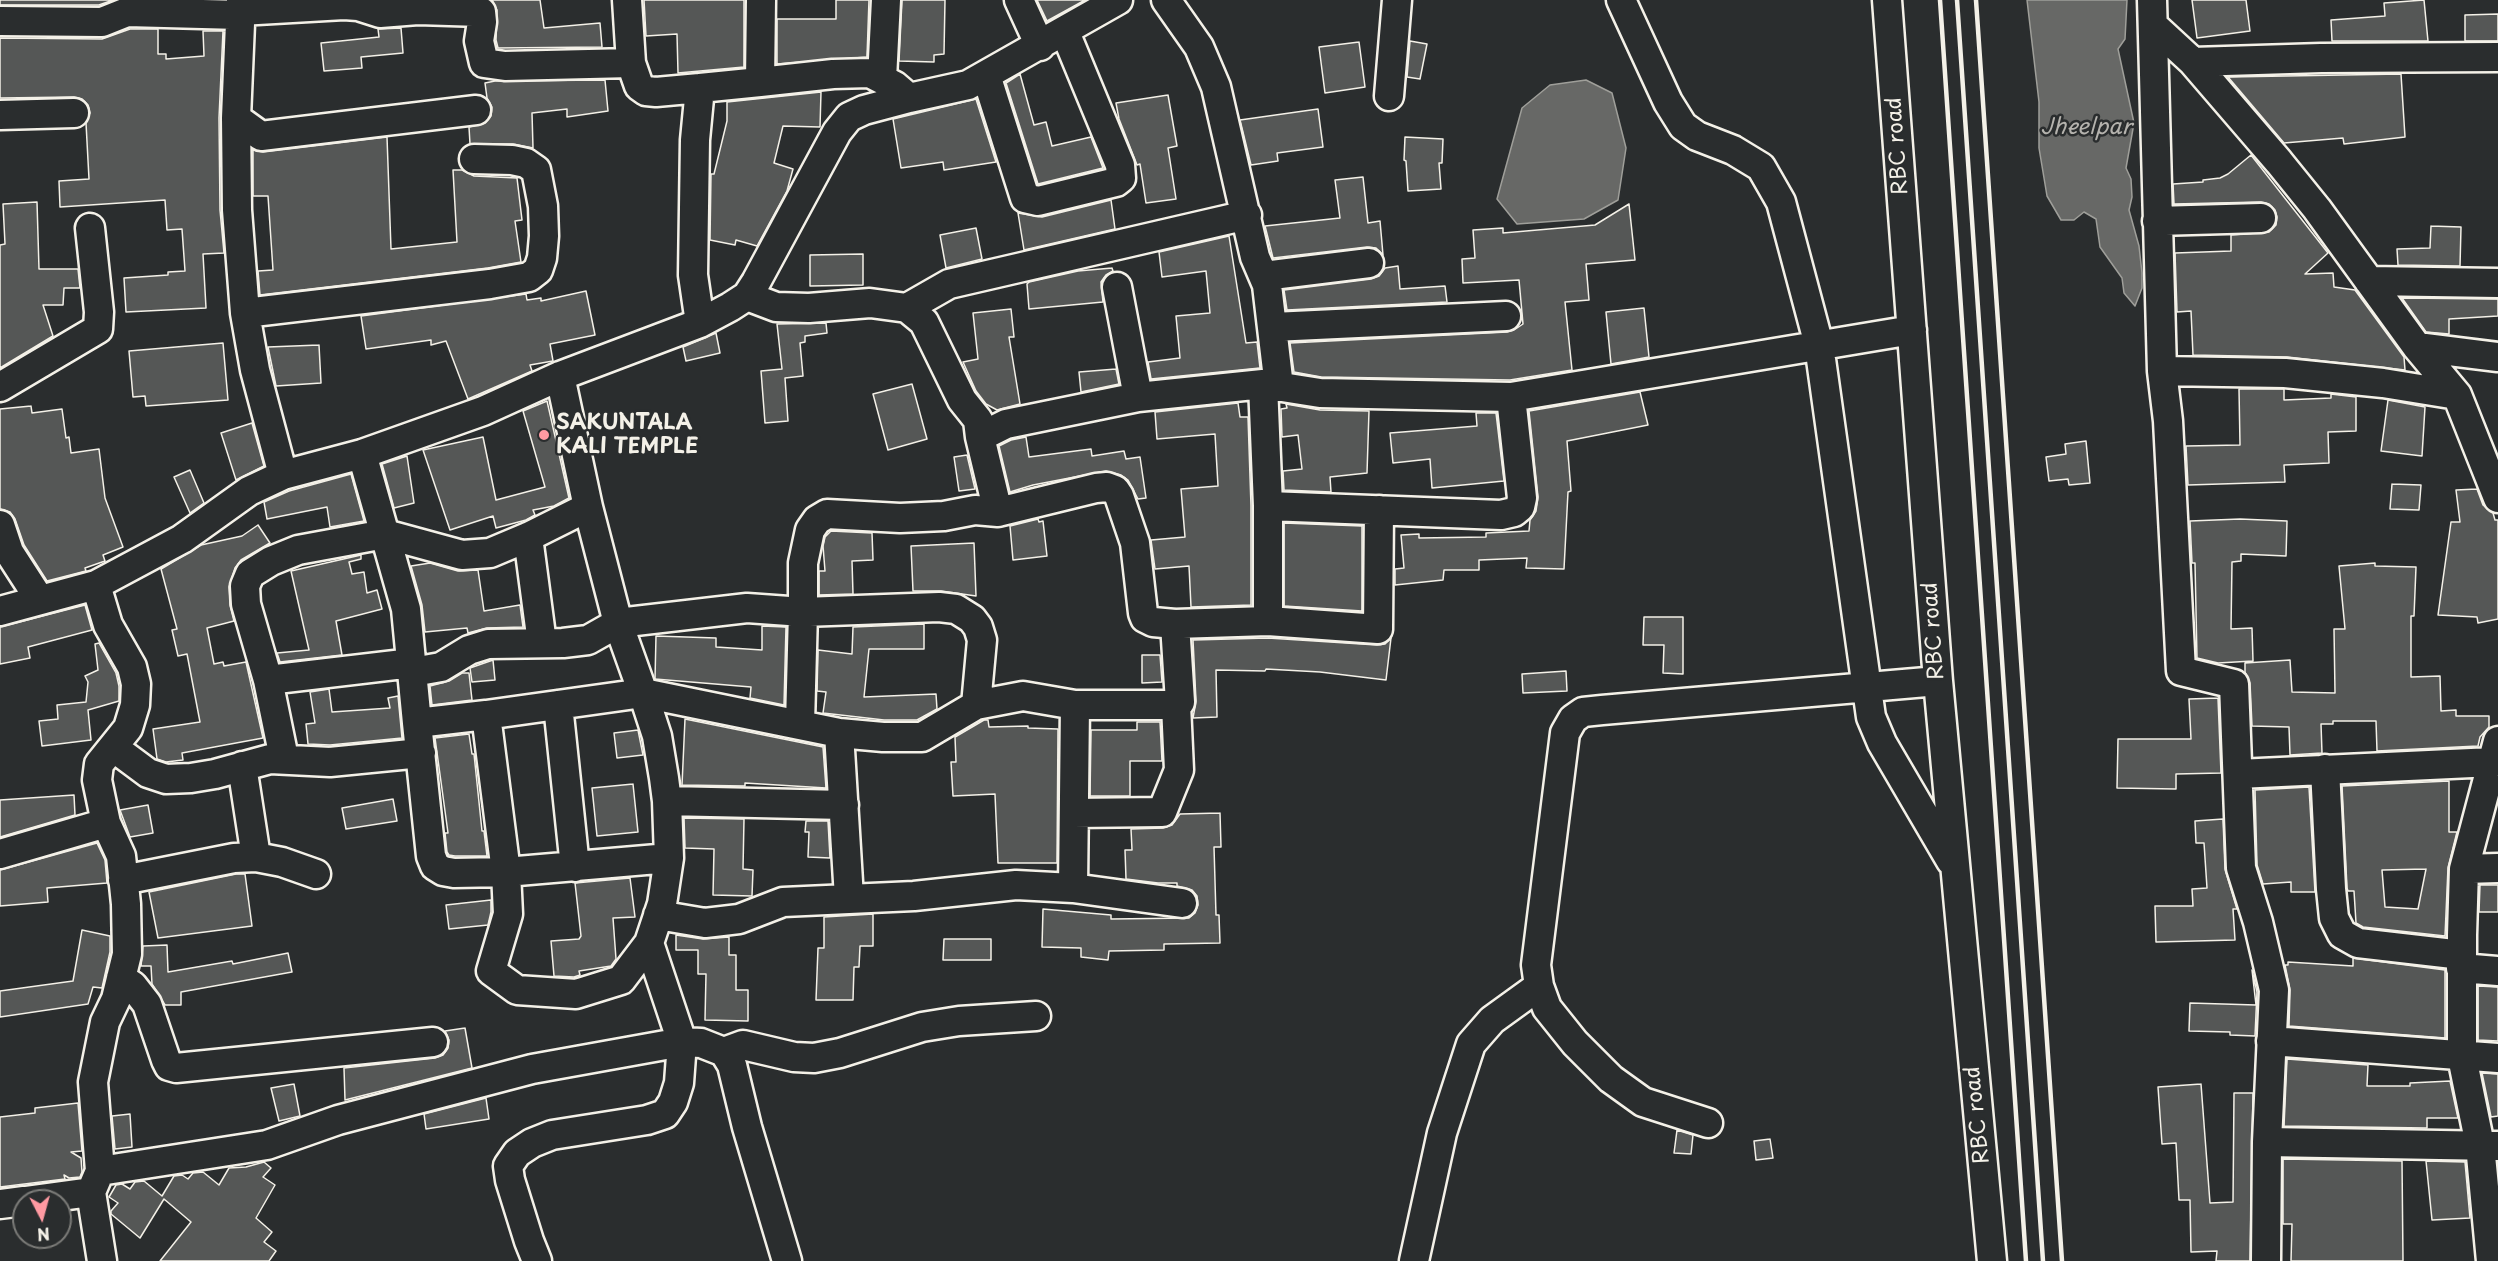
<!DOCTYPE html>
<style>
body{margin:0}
#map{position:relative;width:2498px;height:1261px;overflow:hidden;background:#2a2d2e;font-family:"Playpen Sans",sans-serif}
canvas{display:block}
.north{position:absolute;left:12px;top:1189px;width:60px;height:60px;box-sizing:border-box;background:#2a2d2e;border:2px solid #7b7b78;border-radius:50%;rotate:174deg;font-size:16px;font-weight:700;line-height:24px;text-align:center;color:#f4f1e8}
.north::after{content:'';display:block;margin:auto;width:21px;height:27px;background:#ff9aa2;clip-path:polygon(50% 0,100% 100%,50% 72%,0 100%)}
</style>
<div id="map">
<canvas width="2498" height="1261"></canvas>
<div class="north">N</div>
</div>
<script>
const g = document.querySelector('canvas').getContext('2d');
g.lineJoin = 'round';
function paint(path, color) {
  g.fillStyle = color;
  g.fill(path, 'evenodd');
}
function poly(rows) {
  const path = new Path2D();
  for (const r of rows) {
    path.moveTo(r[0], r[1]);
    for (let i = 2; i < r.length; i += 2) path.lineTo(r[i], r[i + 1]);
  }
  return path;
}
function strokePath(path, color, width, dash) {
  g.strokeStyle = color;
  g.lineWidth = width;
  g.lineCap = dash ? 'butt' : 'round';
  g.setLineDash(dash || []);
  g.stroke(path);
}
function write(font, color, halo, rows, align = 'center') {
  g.font = font + ' "Playpen Sans",sans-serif';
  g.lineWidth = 5;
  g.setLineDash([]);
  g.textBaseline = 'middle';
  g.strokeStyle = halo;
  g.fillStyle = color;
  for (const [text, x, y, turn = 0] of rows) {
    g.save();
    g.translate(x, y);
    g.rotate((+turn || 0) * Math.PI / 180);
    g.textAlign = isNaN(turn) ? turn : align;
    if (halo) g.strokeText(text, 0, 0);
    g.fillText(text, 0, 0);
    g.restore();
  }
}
const water = poly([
 [2027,0,2127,0,2125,39,2118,49,2134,123,2126,168,2131,179,2132,197,2129,210,2139,246,2142,273,2142,288,2135,306,2124,293,2122,278,2100,247,2096,219,2084,212,2074,220,2061,220,2047,196,2039,148,2039,102,2027,0],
 [1586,80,1612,93,1626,148,1618,200,1584,219,1517,224,1497,199,1522,108,1550,85,1586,80]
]);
const building = poly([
 [0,0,113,0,99,5,0,5,0,0],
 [492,0,540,0,544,28,600,23,602,47,498,48,496,40,497,10,492,0],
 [644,0,744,0,744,67,678,73,677,34,646,36,644,0],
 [836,0,869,0,867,57,777,64,777,19,836,19,836,0],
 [902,0,945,0,944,54,934,55,934,62,899,61,902,0],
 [1037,0,1085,0,1047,21,1037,0],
 [2192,0,2246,0,2250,31,2197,38,2192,0],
 [2424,0,2428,41,2332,41,2331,20,2385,16,2384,3,2424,0],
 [2498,14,2498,41,2465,41,2465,15,2498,14],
 [401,28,403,53,361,57,362,68,324,71,321,43,379,37,378,29,401,28],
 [130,29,158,29,158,54,166,54,166,59,204,56,203,31,223,31,219,118,220,210,224,253,203,254,206,308,126,312,124,278,168,275,168,272,185,271,182,229,167,230,165,200,60,207,59,181,89,179,86,123,90,113,88,105,82,99,74,97,0,98,0,38,102,39,130,29],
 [1410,41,1427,44,1420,79,1407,77,1410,41],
 [1359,42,1365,87,1325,93,1319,47,1359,42],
 [1020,74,1034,125,1046,122,1052,146,1091,137,1103,168,1038,184,1006,83,1020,74],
 [2401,74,2405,137,2344,144,2343,138,2284,143,2228,77,2401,74],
 [605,80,608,111,567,117,567,109,532,113,533,148,513,144,470,144,469,127,485,123,491,116,492,107,487,98,485,83,495,81,605,80],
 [821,92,820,127,783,126,774,163,793,169,787,191,757,246,736,240,735,245,710,240,711,174,714,174,727,121,727,102,821,92],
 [1168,95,1177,146,1168,148,1176,199,1146,203,1140,164,1137,165,1119,119,1116,103,1168,95],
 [976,99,996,162,944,170,943,162,901,168,893,119,976,99],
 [1318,109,1323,147,1277,153,1278,161,1251,165,1240,120,1318,109],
 [387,137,391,249,457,242,453,170,462,170,474,176,517,178,522,220,515,221,521,262,488,268,260,295,258,271,273,270,268,196,253,196,253,150,263,152,387,137],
 [1405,137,1443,139,1442,163,1439,163,1441,189,1408,191,1406,161,1404,160,1405,137],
 [2251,155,2328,253,2305,274,2333,273,2334,287,2355,290,2404,357,2405,370,2287,357,2193,355,2191,311,2177,312,2175,253,2231,251,2231,235,2269,232,2276,225,2277,217,2275,210,2269,204,2261,202,2174,204,2173,184,2203,182,2203,180,2220,178,2228,174,2251,155],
 [1363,177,1368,223,1380,221,1383,255,1376,248,1367,247,1273,258,1265,226,1340,218,1335,180,1363,177],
 [1111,200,1115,229,1024,250,1018,213,1042,217,1111,200],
 [37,202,39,269,78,269,80,288,64,288,63,305,43,305,53,336,0,368,0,245,5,244,3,204,37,202],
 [1629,204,1635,260,1586,264,1589,300,1565,302,1572,370,1510,380,1321,377,1294,372,1290,343,1507,332,1514,330,1523,324,1519,280,1463,283,1462,259,1475,258,1473,230,1503,228,1503,233,1595,225,1629,204],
 [2431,226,2461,227,2460,266,2398,265,2397,249,2430,248,2431,226],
 [976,228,982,259,946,268,940,235,976,228],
 [1229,236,1246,343,1257,342,1260,368,1151,379,1148,362,1180,358,1176,316,1210,313,1206,271,1162,277,1159,252,1229,236],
 [863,254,863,285,810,286,810,255,863,254],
 [1398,266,1400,289,1445,286,1447,302,1287,310,1284,290,1371,279,1379,276,1385,268,1398,266],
 [1112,268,1113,271,1106,275,1101,282,1103,302,1029,309,1027,284,1029,282,1078,271,1112,268],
 [586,291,595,335,550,344,553,361,530,365,532,371,468,399,446,341,431,345,431,340,366,349,361,316,526,294,527,300,541,298,541,301,586,291],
 [2402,298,2498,299,2498,316,2449,319,2449,334,2426,332,2402,298],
 [1644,308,1649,357,1611,364,1606,312,1644,308],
 [1011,309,1014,337,1009,337,1020,404,997,410,986,404,976,391,963,362,978,359,973,313,1011,309],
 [826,323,827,333,805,336,805,342,800,343,803,376,785,378,788,421,765,423,761,371,782,369,777,324,826,323],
 [716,333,720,353,686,361,683,347,716,333],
 [223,343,228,400,146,406,145,396,133,397,129,351,223,343],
 [319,345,321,383,276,386,268,347,319,345],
 [1116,369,1119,384,1081,392,1079,372,1116,369],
 [912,384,927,439,888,450,873,394,912,384],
 [2239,389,2284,389,2284,400,2331,398,2331,394,2356,397,2356,431,2328,432,2329,463,2284,465,2285,482,2188,485,2186,446,2240,445,2239,389],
 [1640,392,1648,425,1567,441,1571,491,1568,492,1564,569,1526,568,1527,558,1479,560,1479,570,1444,570,1443,580,1395,585,1395,569,1404,568,1401,535,1419,534,1419,538,1486,537,1486,533,1529,531,1530,520,1536,511,1538,497,1529,411,1640,392],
 [2388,400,2425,407,2422,456,2381,451,2388,400],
 [547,401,569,498,554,506,533,510,535,515,526,520,496,528,493,516,450,530,423,450,483,437,496,500,545,487,523,411,547,401],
 [1238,403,1240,417,1248,417,1251,506,1251,605,1191,607,1189,566,1155,569,1151,540,1185,537,1181,489,1218,486,1215,434,1157,439,1155,412,1238,403],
 [1286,404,1320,410,1369,411,1367,473,1330,477,1331,492,1284,490,1283,471,1302,469,1298,435,1282,437,1281,409,1287,408,1286,404],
 [31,406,32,413,62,409,66,438,69,437,71,453,99,449,105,498,123,547,103,555,105,561,85,568,86,571,47,581,24,545,15,519,10,512,0,509,0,409,31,406],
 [1476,413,1496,413,1504,481,1432,488,1430,459,1393,463,1390,433,1477,426,1476,413],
 [252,423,264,466,236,480,221,433,252,423],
 [1026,437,1029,457,1091,449,1092,456,1124,451,1126,459,1140,457,1146,498,1138,499,1128,480,1121,475,1106,471,1033,485,1010,492,999,446,1011,440,1026,437],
 [2086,441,2090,483,2069,485,2068,479,2049,481,2046,457,2066,454,2065,444,2086,441],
 [967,455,975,489,959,491,954,457,967,455],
 [407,456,414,503,394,508,382,464,407,456],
 [190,470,204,503,190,513,174,477,190,470],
 [351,474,364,521,330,527,327,507,267,519,264,502,289,491,351,474],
 [2392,484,2421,485,2419,510,2390,509,2392,484],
 [2477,489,2483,505,2493,513,2495,520,2498,520,2498,619,2478,623,2477,617,2438,615,2451,522,2460,522,2456,490,2477,489],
 [1038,519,1039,522,1043,521,1047,556,1013,560,1010,526,1038,519],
 [2240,519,2287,521,2286,556,2241,554,2241,561,2232,562,2231,629,2252,628,2253,661,2218,663,2197,658,2195,563,2192,563,2190,521,2240,519],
 [1284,523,1362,526,1362,611,1284,606,1284,523],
 [258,525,270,543,241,560,235,568,229,587,230,605,234,621,207,628,214,664,223,662,224,666,246,662,263,738,182,753,183,760,166,762,157,759,153,729,200,722,187,654,178,656,172,630,177,629,161,569,201,545,242,536,258,525],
 [831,531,872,533,873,560,852,561,853,594,819,595,819,571,825,571,823,546,825,537,831,531],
 [974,543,976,596,941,591,913,591,911,546,974,543],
 [361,555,361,559,349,562,352,574,364,572,367,593,377,590,382,609,336,621,342,655,280,662,277,653,309,650,291,571,361,555],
 [430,563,458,571,478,570,484,611,520,605,523,627,487,628,468,633,467,628,425,632,422,605,411,566,430,563],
 [2375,563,2375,566,2416,567,2414,616,2411,616,2411,677,2440,676,2441,711,2456,710,2456,716,2489,716,2489,727,2480,737,2478,746,2377,751,2376,721,2333,721,2333,724,2321,724,2322,753,2290,755,2289,727,2252,726,2250,683,2245,672,2245,663,2290,660,2292,692,2335,693,2334,629,2345,629,2339,566,2375,563],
 [85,605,92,630,28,647,30,658,0,664,0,627,85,605],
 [1644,617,1683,617,1683,674,1663,673,1664,645,1643,645,1644,617],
 [924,624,924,649,869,649,864,697,936,694,937,709,917,720,884,720,823,713,826,692,817,691,818,650,852,654,853,627,924,624],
 [762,626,786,627,784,705,750,698,751,687,655,679,656,636,716,638,716,647,762,650,762,626],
 [1268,638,1377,645,1385,644,1391,638,1386,680,1320,672,1266,669,1265,671,1216,670,1217,717,1193,718,1196,701,1193,640,1268,638],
 [99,643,116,673,119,686,119,701,88,710,91,740,42,746,39,721,58,719,57,705,86,702,88,682,85,676,98,670,95,644,99,643],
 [1142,655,1160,655,1162,682,1142,683,1142,655],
 [493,660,495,680,472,682,470,668,493,660],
 [1566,671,1567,691,1523,693,1522,674,1566,671],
 [462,673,469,673,472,700,432,705,430,686,449,681,462,673],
 [329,689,332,712,390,708,388,698,398,696,402,738,330,745,308,744,306,724,315,723,310,692,329,689],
 [2218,698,2221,773,2176,774,2176,789,2117,788,2118,739,2191,739,2189,699,2218,698],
 [685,719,823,747,826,788,745,783,745,786,682,785,685,719],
 [984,720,988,720,989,727,1028,726,1028,728,1058,729,1057,863,998,863,995,794,953,796,951,762,956,762,955,737,984,720],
 [1137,722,1160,722,1162,761,1130,761,1130,796,1090,796,1091,730,1137,730,1137,722],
 [638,730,643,755,617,758,614,733,638,730],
 [469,734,472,754,474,754,482,831,484,831,487,856,455,856,449,855,447,852,445,833,448,833,435,738,469,734],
 [2449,781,2449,832,2457,832,2448,868,2445,936,2363,927,2356,923,2354,891,2348,891,2347,888,2342,786,2449,781],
 [2426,869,2418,909,2385,907,2382,870,2426,869],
 [633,784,638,832,597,836,592,788,633,784],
 [2309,787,2315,892,2291,892,2291,882,2263,884,2257,865,2255,790,2309,787],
 [74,795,75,815,0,837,0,800,74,795],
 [393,799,397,821,346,829,342,808,393,799],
 [148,805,153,833,130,837,120,810,148,805],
 [1220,813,1221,847,1214,847,1216,915,1219,915,1220,943,1164,944,1164,950,1109,951,1108,960,1081,957,1081,948,1042,947,1043,909,1111,915,1111,919,1189,918,1195,913,1198,905,1197,896,1192,890,1177,886,1177,883,1158,883,1126,879,1125,850,1132,850,1131,829,1163,828,1172,825,1180,814,1220,813],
 [684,818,744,819,743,869,753,870,752,896,713,895,714,849,685,848,684,818],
 [2223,819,2225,869,2237,909,2233,909,2235,940,2156,942,2155,906,2193,906,2192,889,2207,888,2204,843,2196,843,2195,821,2223,819],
 [806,821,828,821,830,858,808,857,809,832,805,832,806,821],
 [97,843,105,860,107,883,47,888,48,902,0,906,0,870,97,843],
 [236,874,245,874,252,926,158,938,149,892,236,874],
 [630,878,635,917,613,918,616,959,611,966,579,971,580,975,574,977,554,976,551,941,579,939,581,936,575,883,630,878],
 [2480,885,2498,885,2498,912,2479,912,2480,885],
 [491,900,491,912,488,925,449,929,446,905,491,900],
 [873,914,873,946,860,946,859,967,854,967,853,1000,816,1000,818,948,824,948,824,917,873,914],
 [82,930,110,936,110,952,102,988,93,987,88,1004,0,1017,0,991,73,981,82,930],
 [676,935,703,939,729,937,729,955,736,955,736,990,748,990,748,1021,705,1020,706,974,698,974,698,950,676,950,676,935],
 [944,939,991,939,991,960,943,960,944,939],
 [167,945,168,972,232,961,233,964,288,953,292,972,181,992,181,1005,165,1005,152,984,151,966,141,966,143,946,167,945],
 [2353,958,2445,970,2445,1038,2289,1026,2290,990,2285,965,2288,965,2288,962,2353,966,2353,958],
 [2252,970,2257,992,2255,1036,2230,1035,2230,1032,2189,1031,2190,1003,2256,1005,2252,970],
 [2478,986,2498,987,2498,1041,2478,1040,2478,986],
 [465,1028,472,1068,345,1100,344,1068,435,1058,443,1055,448,1048,449,1040,445,1031,465,1028],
 [2287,1059,2368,1065,2367,1086,2410,1086,2410,1083,2450,1081,2458,1118,2427,1118,2427,1128,2284,1126,2287,1059],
 [2482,1073,2498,1074,2498,1116,2491,1117,2482,1073],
 [294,1084,300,1116,279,1121,271,1088,294,1084],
 [2201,1084,2210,1203,2233,1202,2234,1093,2253,1093,2250,1261,2216,1261,2217,1251,2191,1252,2190,1200,2179,1200,2176,1143,2162,1144,2158,1087,2201,1084],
 [486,1098,489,1119,426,1129,424,1114,486,1098],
 [78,1103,82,1151,71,1152,81,1158,82,1172,80,1177,69,1178,64,1175,65,1179,0,1187,0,1117,35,1113,35,1108,78,1103],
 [130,1114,132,1147,115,1149,112,1116,130,1114],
 [1677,1130,1693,1135,1691,1154,1674,1153,1677,1130],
 [1770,1139,1773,1158,1756,1160,1754,1141,1770,1139],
 [2283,1159,2402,1161,2403,1261,2291,1261,2292,1224,2283,1224,2283,1159],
 [2426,1161,2465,1162,2470,1218,2432,1220,2426,1161],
 [264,1162,271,1168,263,1177,275,1185,256,1218,272,1232,264,1242,276,1251,269,1261,160,1261,191,1222,164,1199,140,1238,111,1214,111,1211,118,1203,109,1197,116,1185,122,1184,130,1189,135,1182,144,1181,162,1196,174,1176,182,1175,188,1179,193,1173,203,1172,219,1185,229,1168,246,1167,264,1162]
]);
const minor = poly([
 [241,0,236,118,237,210,245,313,255,370,283,475],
 [627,0,631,63,639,86,646,91,656,92,700,88],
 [761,0,760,82,833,74,870,73,895,86,909,98],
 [1019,0,1040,46],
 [1166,0,1199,47,1216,87,1255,257,1267,285,1279,387],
 [1621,0,1668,102,1683,126,1697,136,1733,150,1761,167,1781,202,1819,345,1871,717,1882,743,1951,861],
 [1887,0,1938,681,1992,1261],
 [2152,0,2162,371],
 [240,11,344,5,358,6,380,13,418,10,481,12,482,22,479,41,484,63,505,66,631,63],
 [0,21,102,22,127,12,240,15],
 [2154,26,2193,62,2279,162,2317,209,2417,347,2457,395,2498,498],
 [2193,62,2321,58,2498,57],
 [986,75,1025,198,1038,201,1116,182,1121,178,1120,165,1065,32],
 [882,79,886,0],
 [1389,96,1397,0],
 [0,115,74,113],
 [236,118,261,136,476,110],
 [2157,221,2261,218],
 [1264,276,1369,263],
 [2369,281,2498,283],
 [1117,287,1138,397],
 [747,296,776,307,809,308,870,303,907,308,924,322,962,400,978,420,980,437,1006,424,1138,397,1263,384,1320,393,1511,397,1912,330],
 [907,308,949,284,1247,215],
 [245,313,490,284,529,277,538,270,542,258,544,236,543,206,536,170,526,163,512,160,474,159],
 [700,323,693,275,695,140,700,88,760,82],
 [1273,327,1506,316],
 [2417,347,2498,357],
 [560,376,588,507,618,623,643,693,839,733,883,737,922,737,976,705,1023,696,1075,705,1176,705,1180,702,1175,624,1268,621,1268,506,1263,384],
 [0,387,98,329,99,312,90,228],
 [2457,395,2383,383,2285,373,2162,371,2168,421,2181,671,2234,684,2241,868,2258,922,2274,990,2267,1142,2498,1146],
 [362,454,406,609,417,723,486,715,506,872,508,914,491,971,517,990,576,994,621,980,649,943,662,904,669,858,667,801,664,778,657,736,643,693,486,715],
 [1268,506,1501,515,1514,512,1520,507,1522,498,1511,397],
 [998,512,1096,488,1107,487,1115,490,1119,496,1135,543,1143,613,1145,618,1153,622,1175,624],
 [0,525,9,552,40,600],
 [528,537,542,643],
 [96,585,108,625,132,667,136,684,135,705,128,728,99,764,97,780,106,823,121,856,126,904,127,954,116,999,105,1022,93,1082,100,1171,91,1192,102,1261],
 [0,611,96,585,182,539,249,491,283,475,362,454,483,411,560,376,700,323,730,307,747,296,756,282,837,132,849,117,864,110,909,98,968,85,1118,0],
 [1268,621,1378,629,1379,510],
 [413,672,441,667,469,650,488,644,563,643,588,640,618,623,747,608,803,612,803,563,810,530,817,520,827,514,900,518,944,516,975,510,998,512,980,437],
 [268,680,412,663],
 [558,705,575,867],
 [417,723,431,856,435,866,443,871,454,873,506,872,669,858],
 [800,724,803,612,939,607,956,609,972,619,978,627,982,640,976,705],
 [839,733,849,898],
 [113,747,148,773,166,779,191,778,215,774,270,759,330,762,421,753],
 [284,758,268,680,246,604,245,586,250,574,271,561,298,550,385,534,462,555,490,553,528,537,588,507],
 [242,766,256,857],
 [2325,769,2331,889,2334,918,2342,934,2358,943,2462,955],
 [2238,774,2493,762],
 [667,801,844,805],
 [1074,813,1162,812,1179,770,1176,705],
 [0,854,106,823],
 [2464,869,2498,868],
 [123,880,234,858,256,857,282,862,316,874],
 [1073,888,1182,903],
 [658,915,705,923,739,919,783,902,914,896,1016,885,1073,888,1075,705],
 [2461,968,2498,971],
 [121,978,133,986,147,1004,166,1060,169,1066,176,1068,433,1042],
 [2271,1041,2498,1058],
 [724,1052,743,1045,794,1057,814,1058,840,1053,922,1027,959,1021,1036,1016],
 [1708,1123,1643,1102,1611,1079,1575,1043,1547,1008,1539,986,1536,965,1565,733,1573,719,1583,712,1602,710,1938,681],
 [100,1171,267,1145,338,1120,532,1069,682,1042,701,1043,724,1052,732,1065,747,1127,787,1261],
 [25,1201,91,1192],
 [0,1204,24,1201],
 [537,1261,529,1241,510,1180,508,1166,517,1153,532,1143,552,1135,647,1120,665,1114,673,1102,679,1083,682,1042,649,943],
 [1414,1261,1442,1133,1471,1044,1492,1020,1539,986],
 [2266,1261,2267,1142],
 [2491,1261,2480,1145,2462,1057,2462,935,2464,869,2498,741]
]);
const rail = poly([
 [1940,0,2026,1261],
 [1957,0,2043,1261],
 [1976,0,2062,1261]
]);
const markers = [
 [544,435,6,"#ff9aa2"]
];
const streetNames = [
 ["RBC road",1898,146,-94],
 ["RBC road",1934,631,-94],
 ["RBC road",1978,1115,-96]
];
const poiNames = [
 ["SAKUNTALA",556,423],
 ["KALI TEMPLE",556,447]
];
const waterNames = [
 ["Jheelpar",2086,128]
];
paint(water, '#676866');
strokePath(water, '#9f9f9a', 1.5);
paint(building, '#555756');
strokePath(building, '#f4f1e8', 1.5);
strokePath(minor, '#f4f1e8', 33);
strokePath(minor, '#2a2d2e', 28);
strokePath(rail, '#f4f1e8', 4.5);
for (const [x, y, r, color] of markers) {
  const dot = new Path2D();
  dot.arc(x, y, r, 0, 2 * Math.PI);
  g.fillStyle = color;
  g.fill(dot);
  strokePath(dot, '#2a2d2e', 2);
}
write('21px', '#f4f1e8', '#2a2d2e', streetNames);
write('bold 21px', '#f4f1e8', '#2a2d2e', poiNames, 'left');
write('italic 22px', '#b5b3ae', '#2a2d2e', waterNames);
</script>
